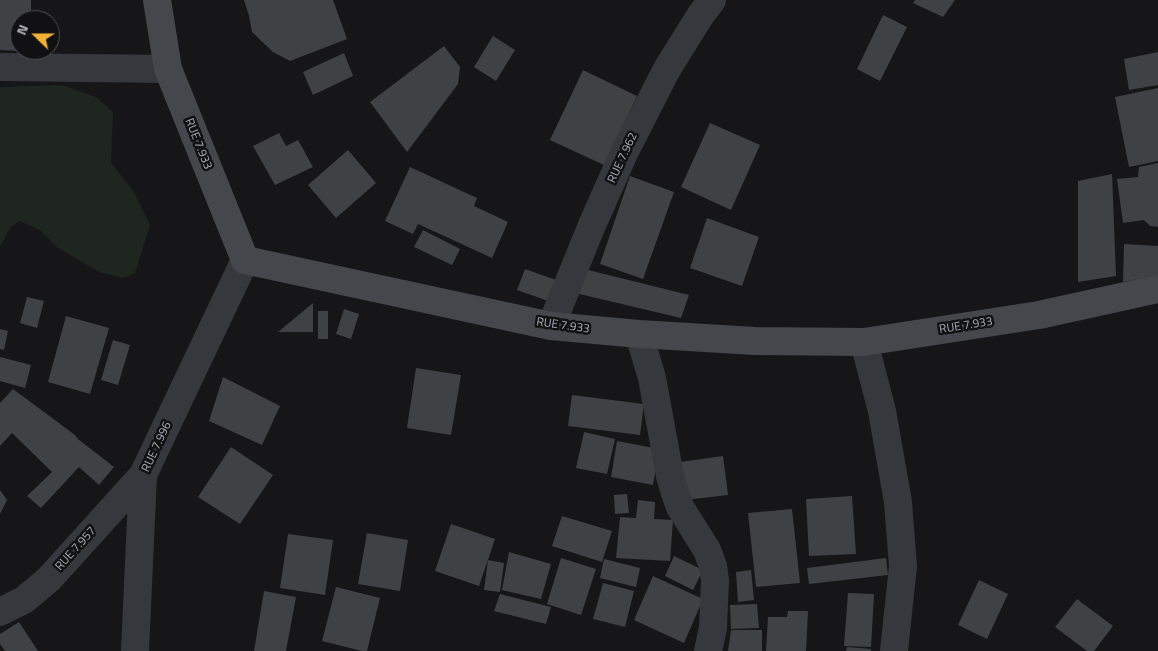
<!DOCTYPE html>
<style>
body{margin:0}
#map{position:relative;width:1158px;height:651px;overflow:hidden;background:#161618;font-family:"Titillium Web",sans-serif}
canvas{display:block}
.north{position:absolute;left:10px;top:10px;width:50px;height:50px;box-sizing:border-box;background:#111113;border:1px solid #4d4f55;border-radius:50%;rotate:292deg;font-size:14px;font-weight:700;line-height:20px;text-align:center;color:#a8adb8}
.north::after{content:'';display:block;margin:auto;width:18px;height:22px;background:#f2b134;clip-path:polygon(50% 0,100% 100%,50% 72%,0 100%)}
</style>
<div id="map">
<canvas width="1158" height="651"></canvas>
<div class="north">N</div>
</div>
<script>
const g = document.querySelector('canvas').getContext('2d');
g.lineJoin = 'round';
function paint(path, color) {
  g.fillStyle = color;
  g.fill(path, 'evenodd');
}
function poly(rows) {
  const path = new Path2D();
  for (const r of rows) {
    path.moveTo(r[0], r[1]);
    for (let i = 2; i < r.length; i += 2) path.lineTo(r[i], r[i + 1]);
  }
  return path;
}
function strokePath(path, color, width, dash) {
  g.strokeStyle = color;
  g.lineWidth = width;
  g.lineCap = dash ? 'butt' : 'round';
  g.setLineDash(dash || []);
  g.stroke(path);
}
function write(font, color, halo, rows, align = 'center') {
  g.font = font + ' "Titillium Web",sans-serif';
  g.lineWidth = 5;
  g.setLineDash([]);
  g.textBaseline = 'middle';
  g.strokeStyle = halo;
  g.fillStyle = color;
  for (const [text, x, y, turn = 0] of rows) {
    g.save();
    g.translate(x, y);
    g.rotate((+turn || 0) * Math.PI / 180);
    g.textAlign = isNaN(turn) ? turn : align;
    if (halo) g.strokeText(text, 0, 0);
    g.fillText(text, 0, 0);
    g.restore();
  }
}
const green = poly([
 [62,85,96,97,113,112,111,163,134,192,150,225,135,273,123,278,99,272,57,247,40,230,19,221,10,228,0,247,0,87]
]);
const building = poly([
 [0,0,31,0,31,20,20,20,20,51,0,50],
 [244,0,333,0,347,39,290,61,273,52,252,32,249,16],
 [915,0,955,0,943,17,913,3],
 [883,15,907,27,880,81,857,69],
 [493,36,515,50,496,81,474,67],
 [444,46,460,67,458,84,407,152,370,102],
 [1158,52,1158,85,1129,90,1124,59],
 [344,53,353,76,313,95,303,72],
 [583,70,637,96,604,165,550,140],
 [1158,88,1158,161,1129,167,1115,97],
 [710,123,760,145,731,210,681,187],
 [279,133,286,146,298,140,313,167,275,185,253,146],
 [348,150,376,183,336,218,308,185],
 [1158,163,1158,227,1150,226,1144,220,1123,223,1117,179,1138,177,1139,167],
 [410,167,477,198,474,206,508,222,492,258,418,224,413,234,385,221],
 [1112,174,1116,276,1078,282,1078,181],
 [630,176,674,192,643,279,600,264],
 [707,218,759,237,742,286,690,268],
 [423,230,460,249,452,265,414,247],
 [1124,244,1158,246,1158,275,1123,282],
 [525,269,559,281,551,302,517,290],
 [584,269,689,295,681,318,571,292],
 [27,297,44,301,37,328,20,323],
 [313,303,313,332,278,332],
 [344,309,359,314,351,339,336,334],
 [318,311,328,311,328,339,318,339],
 [66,316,109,328,90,394,48,382],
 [0,329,8,331,4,350,0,349],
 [113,340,130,345,118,385,101,380],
 [0,357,31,365,25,388,0,381],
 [416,368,461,375,451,435,407,428],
 [223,377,280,406,262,445,209,421],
 [13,389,75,435,78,439,114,467,99,485,79,467,41,508,27,496,52,472,12,433,0,446,0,403],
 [572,395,644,404,640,435,568,426],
 [584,432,615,439,607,474,576,468],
 [617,441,659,449,653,485,611,477],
 [231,447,273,475,240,524,198,497],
 [723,456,728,495,685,500,680,462],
 [0,490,7,500,0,514],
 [627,494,629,513,615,514,614,495],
 [852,496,856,554,809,556,806,499],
 [638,500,655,502,654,519,673,520,670,561,616,558,620,517,636,518],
 [792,509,800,583,756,587,748,513],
 [562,516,612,531,602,562,552,546],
 [451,524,495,539,479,586,435,571],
 [367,533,408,540,400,591,358,584],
 [288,534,333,540,325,595,280,588],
 [509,552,551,564,541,599,502,590],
 [674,556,703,570,693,590,665,576],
 [561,558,596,569,581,615,547,604],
 [886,558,888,575,809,584,807,568],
 [604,559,640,568,636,587,600,578],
 [488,560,504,563,500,592,484,590],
 [751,570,754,600,738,602,736,572],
 [653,576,703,599,684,643,634,620],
 [979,580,1008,594,987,639,958,625],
 [603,583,634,591,625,627,593,619],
 [336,587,380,598,367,651,362,651,322,641],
 [264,591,296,597,286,651,254,651],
 [848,593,874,594,871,647,844,646],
 [500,594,551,607,546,624,494,611],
 [1077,599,1113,626,1094,651,1087,651,1055,627],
 [757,604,759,628,731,629,730,605],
 [788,611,808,611,806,651,766,651,768,617,787,617],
 [19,622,38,651,5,651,0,644,0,634],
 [731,630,762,630,762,651,728,651],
 [847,647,871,649,871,651,846,651]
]);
const street = poly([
 [0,67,168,69],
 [551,326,592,225,624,153,667,69,700,16,712,0],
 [639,334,652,378,670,476,675,493,680,507,707,550,713,566,715,580,713,628,708,651],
 [864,342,882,411,898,502,903,566,894,651],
 [0,612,24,600,49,579,143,475],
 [135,651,143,475,245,260]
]);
const secondary = poly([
 [157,0,168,69,245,260,551,326,639,334,755,341,864,342,1039,315,1158,289]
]);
const streetNames = [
 ["RUE 7.933",198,144,68],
 ["RUE 7.962",623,158,-65],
 ["RUE 7.933",563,326,8],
 ["RUE 7.933",966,326,-9],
 ["RUE 7.996",157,447,-65],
 ["RUE 7.957",76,549,-48]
];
paint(green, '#1e261f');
paint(building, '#404145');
strokePath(street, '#37383d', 28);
strokePath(secondary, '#45474d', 28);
write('12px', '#a8adb8', '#111113', streetNames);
</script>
